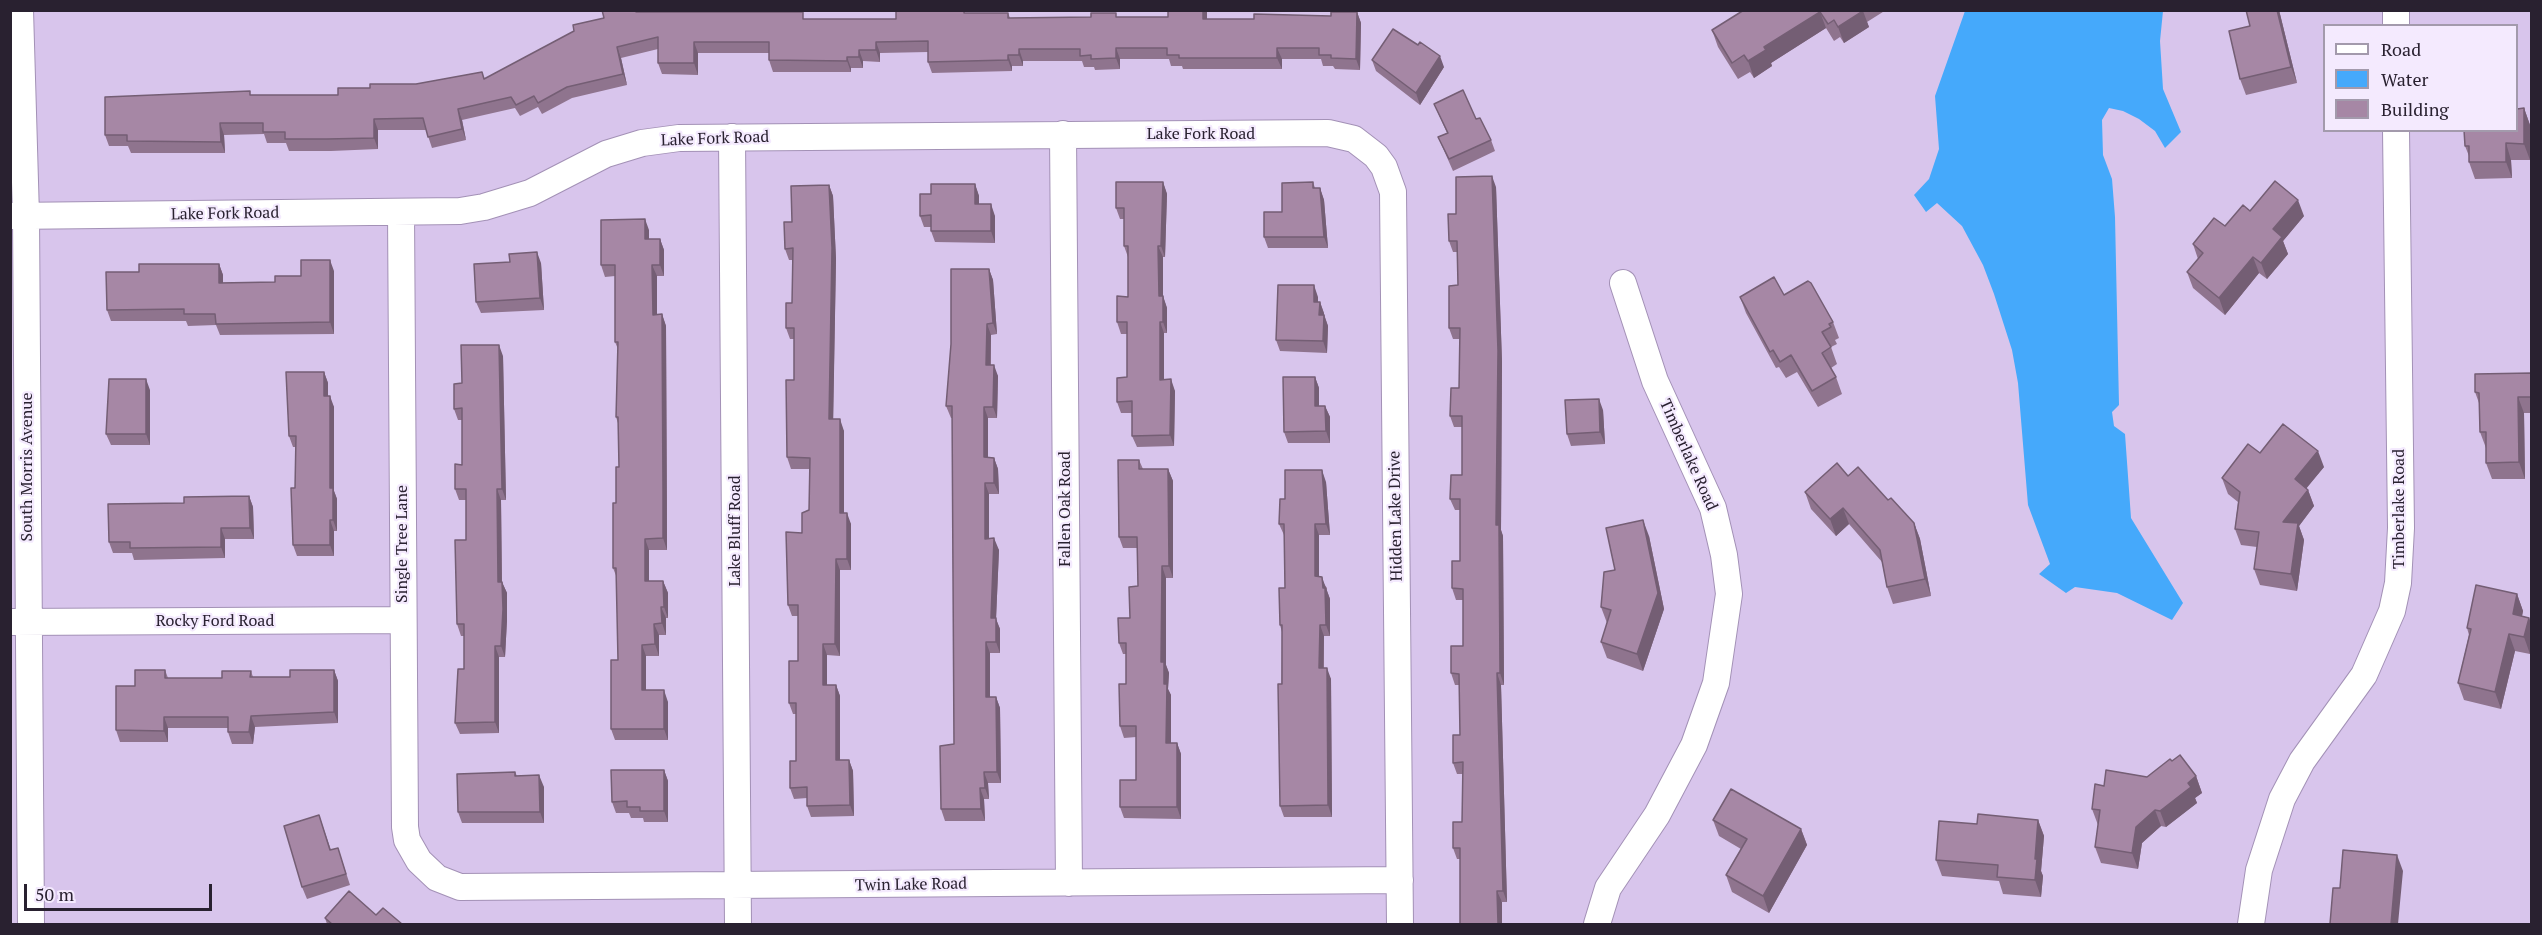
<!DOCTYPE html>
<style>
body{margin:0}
#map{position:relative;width:2542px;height:935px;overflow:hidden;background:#d8c5ec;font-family:"PT Serif",serif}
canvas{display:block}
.frame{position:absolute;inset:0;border:12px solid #292130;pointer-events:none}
.legend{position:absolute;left:2323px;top:24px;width:195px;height:108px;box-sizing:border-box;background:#f4eafe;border:2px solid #a39aac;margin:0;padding:8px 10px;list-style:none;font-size:18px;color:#292130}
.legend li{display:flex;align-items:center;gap:12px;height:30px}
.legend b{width:30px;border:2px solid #a39aac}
.scale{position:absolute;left:24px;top:884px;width:188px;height:27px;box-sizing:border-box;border:3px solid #292130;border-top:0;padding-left:8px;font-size:18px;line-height:21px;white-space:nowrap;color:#292130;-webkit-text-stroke:4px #f4eafe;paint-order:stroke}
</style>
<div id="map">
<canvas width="2542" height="935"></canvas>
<div class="frame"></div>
<ul class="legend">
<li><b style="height:8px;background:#fff"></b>Road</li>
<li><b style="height:16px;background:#45a9fb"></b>Water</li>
<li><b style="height:16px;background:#a687a5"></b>Building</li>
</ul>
<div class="scale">50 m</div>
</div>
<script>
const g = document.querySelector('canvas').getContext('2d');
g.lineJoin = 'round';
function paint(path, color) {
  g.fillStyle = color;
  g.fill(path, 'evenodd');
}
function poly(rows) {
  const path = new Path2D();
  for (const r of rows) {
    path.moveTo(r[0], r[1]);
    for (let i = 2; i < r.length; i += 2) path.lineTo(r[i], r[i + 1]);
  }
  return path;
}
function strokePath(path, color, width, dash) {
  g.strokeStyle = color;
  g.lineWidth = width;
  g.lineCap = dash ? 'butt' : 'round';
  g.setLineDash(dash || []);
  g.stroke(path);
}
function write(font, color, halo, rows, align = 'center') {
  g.font = font + ' "PT Serif",serif';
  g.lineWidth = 4.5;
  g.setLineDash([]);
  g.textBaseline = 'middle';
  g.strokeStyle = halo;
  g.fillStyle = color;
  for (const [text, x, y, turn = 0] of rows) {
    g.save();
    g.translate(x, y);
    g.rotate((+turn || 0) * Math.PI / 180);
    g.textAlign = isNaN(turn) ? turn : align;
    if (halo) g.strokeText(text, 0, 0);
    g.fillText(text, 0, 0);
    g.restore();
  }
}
const water = poly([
 [1965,11,2163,11,2160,41,2163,89,2181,132,2165,148,2155,131,2139,119,2123,111,2109,108,2102,120,2103,155,2112,179,2115,217,2119,405,2112,412,2114,426,2125,434,2131,518,2183,603,2172,620,2117,593,2075,587,2066,593,2039,574,2050,564,2028,505,2018,383,2012,350,1994,294,1983,265,1962,226,1937,203,1926,212,1914,195,1929,179,1939,149,1935,96]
]);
const minor = poly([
 [20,10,26,216,31,924],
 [2396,10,2396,26],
 [1063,134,1069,883],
 [732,137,738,924],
 [401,212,405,827,407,840,419,861,437,878,460,887,1400,880],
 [10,216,460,211,484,207,530,193,606,154,642,143,679,138,1328,133,1354,139,1376,156,1384,167,1393,192,1400,924],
 [13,622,403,620],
 [1597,924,1608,888,1657,815,1694,745,1716,683,1729,594,1724,555,1713,508,1655,381,1623,283],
 [2251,924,2259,870,2282,799,2302,761,2364,675,2392,611,2398,583,2401,528,2396,130]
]);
const wall = poly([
 [602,10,637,10,637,12,805,19,896,19,896,11,965,10,965,13,1008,13,1010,18,1168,17,1168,10,1207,10,1207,19,1254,19,1331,16,1357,12,1361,23,1360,70,1335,69,1333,66,1323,66,1321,59,1282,59,1282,69,1183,69,1182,66,1171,66,1169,59,1120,59,1120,69,1095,70,1094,67,1084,67,1082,61,1023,61,1023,66,1012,66,1012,71,932,73,928,62,928,52,880,53,880,62,863,61,863,68,851,68,851,72,773,72,769,60,769,53,698,53,698,75,662,74,658,63,658,49,621,58,627,85,572,98,542,114,538,107,520,116,515,108,462,120,466,140,432,148,426,130,378,130,378,149,331,151,289,151,286,143,267,143,264,134,224,135,225,153,131,153,128,146,109,146,105,135,252,95,338,95,370,88,416,84,485,79,604,18],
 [1742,10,1886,10,1867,22,1869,27,1844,43,1840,37,1834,41,1826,28,1771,63,1772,66,1754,78,1750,72,1738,79,1718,47,1712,30,1742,12],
 [2279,10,2297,83,2246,95,2240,79,2250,26],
 [1372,60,1444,67,1420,105,1376,71],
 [1434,104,1476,119,1491,140,1495,151,1453,171,1438,137,1447,133],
 [2524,108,2530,125,2530,160,2511,160,2512,178,2475,179,2469,162,2469,156,2465,146],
 [1163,182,1167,194,1165,257,1163,257,1163,296,1167,308,1167,333,1164,333,1164,380,1175,391,1174,446,1137,447,1132,436,1132,413,1121,413,1117,402,1127,377,1127,334,1121,334,1117,322,1128,297,1128,257,1124,246,1124,219,1120,219,1116,208],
 [1313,182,1315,188,1320,188,1324,200,1328,248,1268,248,1264,237,1282,212],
 [975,184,979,196,979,204,995,216,995,243,935,242,931,231,931,227,924,227,920,216,931,194],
 [829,185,833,196,836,259,833,419,844,431,844,513,851,524,851,570,840,570,840,656,827,655,827,685,836,685,840,696,840,760,849,760,853,771,854,816,811,817,807,806,807,798,794,799,790,788,796,761,796,714,793,714,789,703,798,661,798,616,792,616,788,605,802,533,809,510,810,469,791,469,787,457,794,380,794,339,790,339,786,328,792,303,792,260,789,260,785,249,792,222],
 [1496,187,1502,362,1501,530,1503,536,1504,685,1501,685,1507,902,1502,902,1460,859,1457,859,1453,848,1462,822,1463,774,1457,774,1453,763,1460,735,1459,685,1455,685,1451,673,1463,646,1463,600,1456,600,1452,588,1460,561,1460,510,1455,510,1450,499,1462,475,1462,427,1454,427,1450,416,1459,388,1460,339,1453,339,1449,328,1458,285,1457,252,1453,252,1449,241,1456,214],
 [2250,211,2304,216,2283,241,2288,254,2267,279,2259,273,2225,315,2193,288,2187,272,2198,259,2193,244,2225,226],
 [649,230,649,239,660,239,664,250,664,276,657,276,657,314,662,314,666,326,667,503,667,550,649,550,649,581,663,581,668,593,668,618,666,618,666,635,659,635,659,656,646,656,646,690,668,702,668,740,615,740,611,729,618,660,617,578,613,568,619,467,618,423,616,417,618,349,615,342,615,276,605,277,601,265],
 [541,263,544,310,481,313,476,302],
 [219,264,223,275,223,283,275,282,301,276,334,271,334,334,220,335,216,325,188,326,186,321,111,321,107,310,139,272],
 [989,269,993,280,997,334,991,335,991,365,998,376,997,418,988,418,988,457,994,458,998,469,999,494,989,494,989,539,999,550,996,619,1000,629,1000,653,990,653,990,697,996,697,1000,708,1001,783,988,783,989,799,984,799,985,821,945,821,941,809,954,744,952,418,951,418,946,406],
 [1784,295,1833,322,1839,338,1835,340,1837,344,1831,347,1837,364,1831,368,1836,377,1842,394,1818,407,1797,372,1786,378,1779,367,1776,368,1746,313,1740,297],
 [1318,297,1318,302,1320,302,1328,326,1327,353,1280,351,1276,340],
 [503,356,506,500,501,500,502,582,507,593,507,620,505,657,499,657,499,733,460,734,455,723,464,669,464,636,461,636,457,624,466,540,466,500,459,500,455,489,462,465,462,420,458,420,454,409,462,383],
 [324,372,328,383,328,396,334,407,334,491,337,499,337,531,334,531,334,556,297,556,293,545,295,488,296,447,293,447,289,436],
 [2532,373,2532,413,2524,413,2525,479,2492,479,2486,463,2486,448,2480,432,2479,403,2475,392],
 [1315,377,1319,388,1319,406,1325,406,1330,417,1330,443,1288,443,1284,432],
 [150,390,150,445,111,445,106,434],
 [1603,410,1605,444,1571,446,1567,434],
 [2260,453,2324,467,2306,488,2308,490,2314,506,2299,526,2304,540,2297,591,2260,585,2254,569,2257,547,2241,545,2235,529,2238,502,2228,494,2222,478],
 [1139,460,1143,469,1168,469,1173,481,1173,578,1166,578,1166,665,1169,673,1168,689,1171,695,1171,743,1177,743,1181,754,1181,819,1124,818,1120,807,1136,780,1136,737,1124,738,1120,726,1126,684,1126,654,1123,654,1119,643,1130,618,1138,586,1137,548,1123,548,1119,537],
 [1848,476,1888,500,1914,523,1920,539,1931,596,1893,604,1887,587,1882,562,1849,524,1836,536,1811,509,1805,492],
 [1326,482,1330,535,1319,535,1319,577,1327,588,1327,591,1330,599,1330,636,1324,636,1324,668,1331,679,1332,817,1284,817,1280,806,1282,632,1280,625,1285,588,1284,535,1279,524,1285,499],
 [249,496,253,507,254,539,225,539,225,558,134,560,132,553,113,553,109,542,184,503],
 [1649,536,1664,609,1643,671,1607,658,1601,642,1607,623,1601,607,1615,570],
 [2517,594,2523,611,2522,616,2529,618,2532,625,2532,647,2530,654,2515,651,2501,709,2464,700,2458,683,2469,635,2467,628],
 [165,670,168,678,222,678,251,671,253,677,290,677,334,670,338,681,338,723,255,727,253,744,232,744,228,732,228,728,168,728,168,742,120,742,116,730,135,686],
 [2172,761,2196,776,2202,793,2195,798,2197,803,2166,827,2161,826,2142,843,2138,869,2101,863,2095,847,2098,825,2092,809,2104,786,2147,777],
 [664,770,668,781,668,822,644,822,643,818,631,818,629,813,616,813,612,802],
 [515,772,517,776,544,787,544,823,462,823,458,812],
 [319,815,331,850,338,848,350,885,307,899,302,887],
 [1713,820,1801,829,1807,845,1769,913,1732,892,1726,875,1741,849,1719,836],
 [2038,820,2044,836,2041,871,2043,876,2041,897,2003,894,1999,881,1942,876,1936,860,1977,824],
 [376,915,402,924,327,924,325,918]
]);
const shadedWall = poly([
 [1203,10,1207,10,1207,30,1203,19],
 [2277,10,2279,10,2297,83,2291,67],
 [1863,11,1869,27,1844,43,1838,27],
 [1357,12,1361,23,1360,70,1356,59],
 [1820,12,1826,28,1771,63,1772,66,1754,78,1748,61,1764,47],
 [694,42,698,53,698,75,694,63],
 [876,42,880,53,880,62,876,50],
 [617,47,621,58,627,85,623,74],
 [1116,48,1120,59,1120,69,1116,58],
 [1277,48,1282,59,1282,69,1277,58],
 [1019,49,1023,61,1023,66,1019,55],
 [859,50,863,61,863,68,859,57],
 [1008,55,1012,66,1012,71,1008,60],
 [1440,56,1444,67,1420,105,1416,93],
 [847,57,851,68,851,72,847,61],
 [2524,108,2530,125,2530,160,2524,144],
 [458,109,462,120,466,140,462,129],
 [374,119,378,130,378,149,374,138],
 [220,123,224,135,225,153,221,142],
 [2506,143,2511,160,2512,178,2506,162],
 [1492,176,1496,187,1502,362,1501,530,1503,536,1504,685,1500,673,1496,525],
 [1163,182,1167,194,1165,257,1161,246],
 [975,184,979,196,979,216,975,204],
 [829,185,833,196,836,259,833,431,829,419],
 [1320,188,1324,200,1328,248,1324,237],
 [2298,200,2304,216,2283,241,2288,254,2267,279,2261,263,2273,229],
 [991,204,995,216,995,243,991,231],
 [645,219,649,230,649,250,645,239],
 [660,239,664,250,664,276,660,265],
 [1158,246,1163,257,1163,308,1159,296],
 [537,252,541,263,544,310,540,298],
 [2253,257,2259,273,2225,315,2219,298],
 [330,260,334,271,334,334,330,322],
 [219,264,223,275,223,294,219,283],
 [652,265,657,276,657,326,653,315],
 [989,269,993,280,997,334,993,323],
 [1314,285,1318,297,1318,313,1314,302],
 [1163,296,1167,308,1167,333,1163,322],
 [1320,302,1324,313,1323,326,1319,315],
 [662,314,666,326,667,550,663,538],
 [1324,315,1328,326,1327,353,1323,341],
 [1160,322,1164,333,1164,391,1160,380],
 [987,324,991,335,990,376,986,365],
 [499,345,503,356,506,500,502,489],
 [994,365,998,376,997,418,993,407],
 [324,372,328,383,328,408,324,396],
 [1315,377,1319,388,1319,417,1315,406],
 [146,379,150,390,150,445,146,434],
 [1171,379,1175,391,1174,446,1170,435],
 [330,396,334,407,334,491,337,499,337,531,333,520,330,488],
 [2518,397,2524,413,2525,479,2519,462],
 [1599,399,1603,410,1605,444,1600,432],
 [1325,406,1330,417,1330,443,1326,431],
 [984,407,988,418,988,469,984,457],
 [840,419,844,431,844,524,840,513],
 [2318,451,2324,467,2301,495,2295,479],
 [994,458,998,469,999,494,994,483],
 [1168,469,1173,481,1173,578,1169,566],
 [1322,470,1326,482,1330,535,1326,524],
 [985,483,989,494,989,550,985,539],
 [497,489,501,500,502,593,498,582],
 [2308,490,2314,506,2299,526,2304,540,2297,591,2291,574,2283,522],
 [249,496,253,507,254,539,250,528],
 [1843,508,1849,524,1836,536,1830,519],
 [847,513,851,524,851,570,847,559],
 [330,520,334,531,334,556,330,545],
 [1643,520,1649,536,1664,609,1643,671,1637,654],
 [1914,523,1920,539,1931,596,1925,579],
 [1315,524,1319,535,1319,588,1315,576],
 [221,528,225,539,225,558,221,547],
 [994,538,999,550,996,619,1000,629,1000,653,996,642,991,618],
 [645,539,649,550,649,592,645,581],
 [836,559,840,570,840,656,835,644],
 [1162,566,1166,578,1166,665,1169,673,1168,689,1171,695,1171,754,1166,743,1161,662],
 [1322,577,1330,599,1330,636,1326,625],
 [663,581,668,593,668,618,664,607],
 [502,582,507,593,507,620,505,657,501,646],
 [2517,594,2523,611,2519,631,2513,614],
 [661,607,666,618,666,635,662,623],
 [2529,618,2532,625,2532,647,2530,654,2524,637],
 [654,624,659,635,659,656,655,644],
 [1320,625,1324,636,1323,679,1319,668],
 [2509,634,2515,651,2501,709,2495,692],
 [986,642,990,653,990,708,986,697],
 [823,644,827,655,827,697,823,685],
 [642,645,646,656,646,702,642,690],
 [495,646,499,657,499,733,495,722],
 [1327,668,1331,679,1332,817,1328,805],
 [334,670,338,681,338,723,334,712],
 [1497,673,1501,685,1507,902,1503,891],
 [836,685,840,696,840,771,836,760],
 [664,690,668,702,668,740,664,729],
 [996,697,1000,708,1001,783,997,772],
 [251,716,255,727,253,744,249,732],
 [164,717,168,728,168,742,164,731],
 [1177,743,1181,754,1181,819,1177,807],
 [849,760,853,771,854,816,850,805],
 [664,770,668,781,668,822,664,811],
 [984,772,988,783,989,799,985,788],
 [539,775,544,787,544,823,540,812],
 [2196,776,2202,793,2195,798,2197,803,2166,827,2160,811,2188,783],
 [980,788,984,799,985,821,981,809],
 [2155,810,2161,826,2142,843,2138,869,2132,853,2136,827],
 [2038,820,2044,836,2041,871,2043,876,2041,897,2035,880,2035,859],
 [1801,829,1807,845,1769,913,1763,896],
 [2397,855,2403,871,2398,924,2391,924],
 [1497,891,1502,902,1502,924,1498,924]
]);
const building = poly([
 [602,10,636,10,636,12,803,12,803,19,896,19,896,11,964,10,964,13,1008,13,1008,18,1091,17,1091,13,1116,13,1116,17,1168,17,1168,10,1203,10,1203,19,1254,19,1254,14,1331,16,1331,12,1357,12,1356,59,1331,58,1331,55,1319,55,1319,48,1277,48,1277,58,1179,58,1179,55,1167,55,1167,48,1116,48,1116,58,1091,59,1091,55,1080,56,1080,49,1019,49,1019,55,1008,55,1008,60,928,62,928,41,876,42,876,50,859,50,859,57,847,57,847,61,769,60,769,42,694,42,694,63,658,63,658,37,617,47,623,74,567,87,538,103,534,96,516,105,511,97,458,109,462,129,428,137,423,118,374,119,374,138,327,139,285,139,285,132,263,132,263,123,220,123,221,142,127,141,127,135,105,135,105,97,250,91,250,95,338,95,338,88,370,88,370,84,416,84,482,72,484,79,574,31,573,25,604,18,602,10],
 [1744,10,1863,10,1863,11,1838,27,1834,20,1828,24,1820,12,1764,47,1766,50,1748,61,1744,55,1732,63,1712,30,1744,10],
 [2246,10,2277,10,2291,67,2240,79,2229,31,2250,26,2246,10],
 [1393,29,1418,45,1420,42,1440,56,1416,93,1372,60,1393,29],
 [1463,90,1476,119,1480,118,1491,140,1449,159,1438,137,1448,133,1434,104,1463,90],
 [2524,108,2524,144,2506,143,2506,162,2469,162,2469,146,2465,146,2464,130,2517,130,2517,109,2524,108],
 [1492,176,1498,351,1496,525,1499,525,1500,673,1497,673,1503,891,1497,891,1498,924,1460,924,1460,848,1453,848,1453,822,1462,822,1463,762,1453,763,1453,735,1460,735,1459,674,1451,673,1451,646,1463,646,1463,589,1452,588,1452,561,1460,561,1460,499,1450,499,1451,475,1462,475,1462,416,1450,416,1451,388,1459,388,1460,328,1449,328,1449,286,1458,285,1457,241,1449,241,1448,214,1456,214,1456,177,1492,176],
 [2275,181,2298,200,2273,229,2282,237,2261,263,2253,257,2219,298,2187,272,2203,253,2193,244,2214,218,2225,226,2243,205,2250,211,2275,181],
 [1116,182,1163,182,1161,246,1158,246,1159,296,1163,296,1163,322,1160,322,1160,380,1171,379,1170,435,1132,436,1132,401,1117,402,1117,378,1127,377,1127,322,1117,322,1117,296,1128,297,1128,246,1124,246,1124,208,1116,208,1116,182],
 [1313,182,1313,188,1320,188,1324,237,1264,237,1264,212,1282,212,1282,183,1313,182],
 [931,184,975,184,975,204,991,204,991,231,931,231,931,215,920,216,920,194,931,194,931,184],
 [829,185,832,248,829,419,840,419,840,513,847,513,847,559,836,559,835,644,823,644,823,685,836,685,836,760,849,760,850,805,807,806,807,787,790,788,790,761,796,761,796,703,789,703,789,661,798,661,798,605,788,605,786,532,802,533,802,513,809,510,810,458,787,457,786,380,794,380,794,328,786,328,786,303,792,303,793,248,785,249,784,222,792,222,791,186,829,185],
 [645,219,645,239,660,239,660,265,652,265,653,315,662,314,663,492,663,538,645,539,645,581,663,581,664,607,661,607,662,623,654,624,655,644,642,645,642,690,664,690,664,729,611,729,611,660,618,660,616,568,613,568,613,503,616,503,616,467,619,467,618,417,616,417,618,342,615,342,615,265,601,265,601,220,645,219],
 [537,252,540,298,476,302,474,264,510,262,509,254,537,252],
 [301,260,330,260,330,322,216,324,215,314,184,314,184,309,107,310,106,272,139,272,139,264,219,264,219,283,275,282,275,276,301,276,301,260],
 [951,269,989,269,993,323,987,324,986,365,994,365,993,407,984,407,984,457,994,458,994,483,985,483,985,539,994,538,991,618,996,618,996,642,986,642,986,697,996,697,997,772,984,772,985,788,980,788,981,809,941,809,940,746,954,744,952,406,946,406,951,344,951,269],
 [1774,277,1784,295,1808,281,1811,283,1833,322,1829,324,1831,327,1822,332,1831,347,1822,353,1836,377,1812,391,1791,355,1780,362,1773,350,1770,352,1740,297,1774,277],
 [1278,285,1314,285,1314,302,1320,302,1319,315,1324,315,1323,341,1276,340,1278,285],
 [461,345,499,345,502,489,497,489,498,582,502,582,503,609,501,646,495,646,495,722,455,723,458,669,464,669,464,624,457,624,455,540,466,540,466,489,455,489,455,464,462,465,462,408,454,409,454,384,462,383,461,345],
 [286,372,324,372,324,396,330,396,330,488,333,488,333,520,330,520,330,545,293,545,291,488,295,488,296,436,289,436,286,372],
 [2532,373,2532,397,2518,397,2519,462,2486,463,2486,432,2480,432,2479,393,2475,392,2475,374,2532,373],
 [1283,377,1315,377,1315,406,1325,406,1326,431,1284,432,1283,377],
 [109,379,146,379,146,434,106,434,109,379],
 [1599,399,1600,432,1567,434,1565,400,1599,399],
 [2283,424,2318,451,2295,479,2308,490,2283,522,2298,523,2291,574,2254,569,2259,532,2235,529,2240,492,2222,478,2248,444,2260,453,2283,424],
 [1118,460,1139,460,1139,469,1168,469,1169,566,1162,566,1161,662,1164,662,1164,684,1167,684,1166,743,1177,743,1177,807,1120,807,1120,780,1136,780,1136,726,1120,726,1119,684,1126,684,1126,643,1119,643,1118,618,1130,618,1129,587,1138,586,1137,537,1119,537,1118,460],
 [1837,463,1848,476,1858,467,1888,500,1891,498,1914,523,1925,579,1887,587,1880,550,1843,508,1830,519,1805,492,1837,463],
 [1285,470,1322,470,1326,524,1315,524,1315,576,1322,577,1323,588,1325,588,1326,625,1320,625,1319,668,1327,668,1328,805,1280,806,1278,684,1282,684,1282,625,1280,625,1279,588,1285,588,1284,524,1279,524,1280,499,1285,499,1285,470],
 [249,496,250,528,221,528,221,547,130,548,130,542,109,542,108,504,184,503,184,497,249,496],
 [1643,520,1658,593,1637,654,1601,642,1611,610,1601,607,1604,572,1615,570,1606,528,1643,520],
 [2476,585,2517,594,2513,614,2529,618,2524,637,2509,634,2495,692,2458,683,2471,629,2467,628,2476,585],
 [135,670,165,670,165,678,222,678,222,671,251,671,250,677,290,677,290,670,334,670,334,712,251,716,249,732,228,732,228,717,164,717,164,731,116,730,116,686,135,686,135,670],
 [2180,755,2196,776,2188,783,2191,787,2160,811,2155,810,2136,827,2132,853,2095,847,2100,810,2092,809,2095,784,2104,786,2106,770,2147,777,2170,759,2172,761,2180,755],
 [611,770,664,770,664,811,640,811,640,807,627,807,627,801,612,802,611,770],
 [515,772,515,776,539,775,540,812,458,812,457,774,515,772],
 [1731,789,1801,829,1763,896,1726,875,1747,839,1713,820,1731,789],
 [1978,814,2038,820,2035,859,2037,859,2035,880,1997,877,1998,865,1936,860,1939,821,1977,824,1978,814],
 [319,815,330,850,338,848,346,874,302,887,284,826,319,815],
 [2343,850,2397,855,2391,924,2330,924,2333,888,2340,888,2343,850],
 [349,891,376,915,383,908,402,924,332,924,325,918,349,891]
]);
const streetNames = [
 ["Lake Fork Road",1201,134],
 ["Lake Fork Road",715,139,-2],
 ["Lake Fork Road",225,214,-1],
 ["Timberlake Road",1688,455,66],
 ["South Morris Avenue",27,467,-90],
 ["Fallen Oak Road",1065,509,-90],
 ["Timberlake Road",2399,509,-90],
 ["Hidden Lake Drive",1396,516,-91],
 ["Lake Bluff Road",735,531,-90],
 ["Single Tree Lane",402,544,-90],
 ["Rocky Ford Road",215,621],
 ["Twin Lake Road",911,885,-1]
];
paint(water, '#45a9fb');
strokePath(minor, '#a391b6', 28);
strokePath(minor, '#fff', 26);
paint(wall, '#8f748e');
paint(shadedWall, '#745e74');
paint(building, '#a687a5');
strokePath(building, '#745e74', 1.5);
write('16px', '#292130', '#f4eafe', streetNames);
</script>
